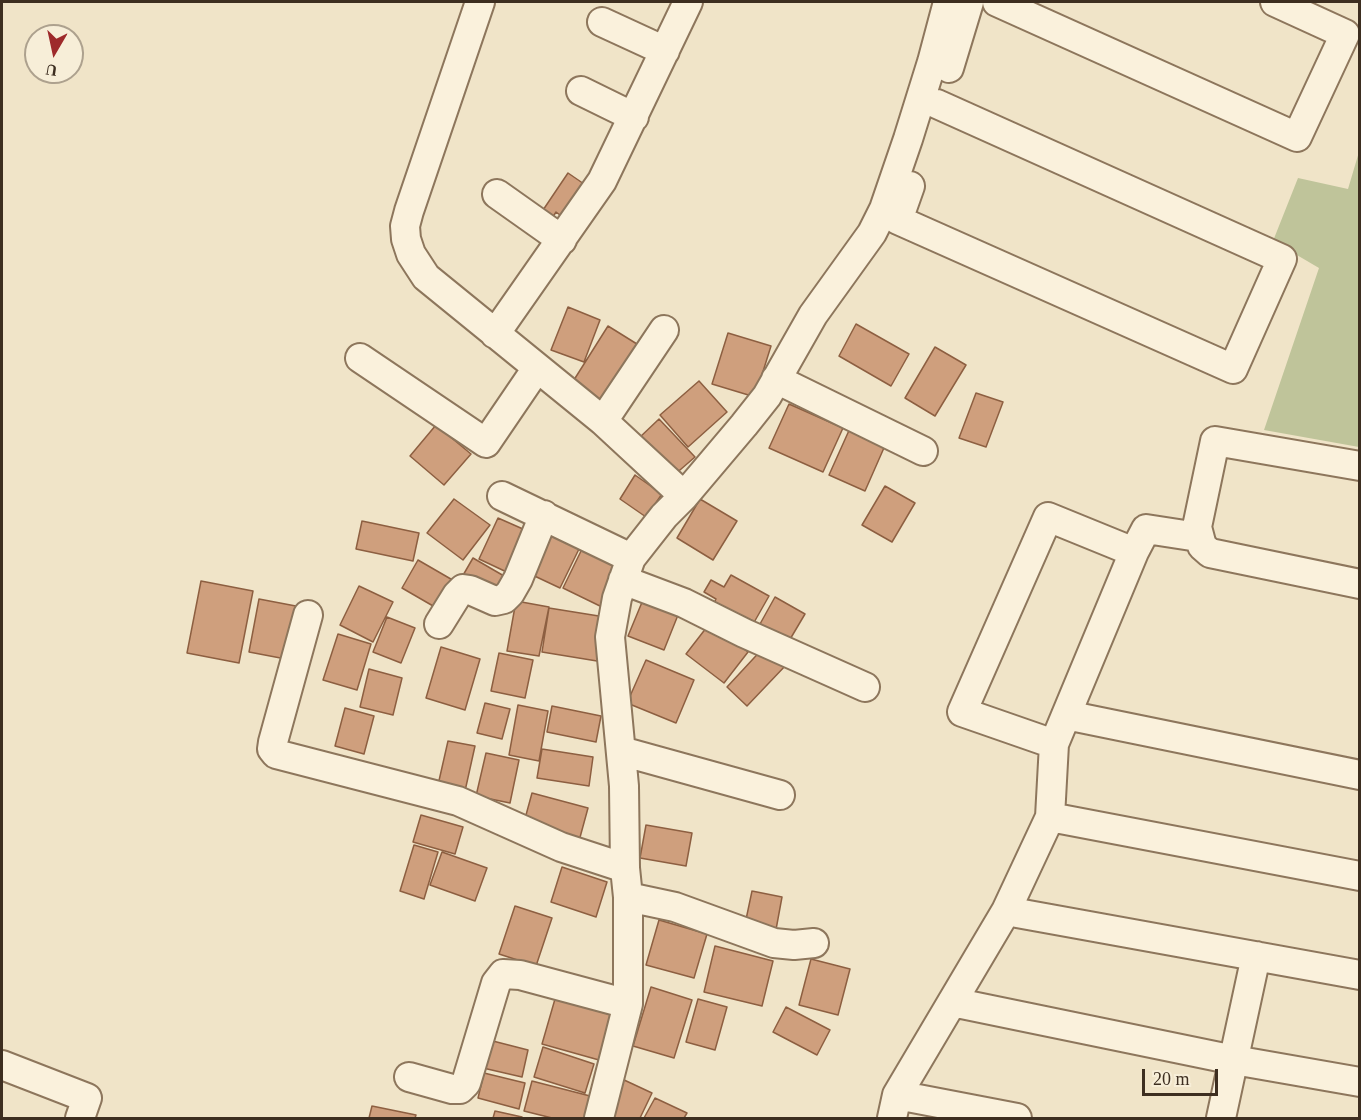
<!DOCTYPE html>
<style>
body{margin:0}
#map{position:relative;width:1361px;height:1120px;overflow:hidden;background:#f0e4c8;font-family:Georgia,serif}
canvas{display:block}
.frame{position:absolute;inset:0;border:3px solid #3d2e20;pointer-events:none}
.north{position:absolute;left:24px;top:24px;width:60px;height:60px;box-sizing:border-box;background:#f7eed8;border:2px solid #ada18e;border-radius:50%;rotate:189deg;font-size:16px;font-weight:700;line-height:24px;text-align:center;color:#3d2e20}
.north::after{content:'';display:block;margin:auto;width:21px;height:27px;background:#9e2a2b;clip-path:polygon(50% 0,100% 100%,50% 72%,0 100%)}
.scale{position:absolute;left:1142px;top:1069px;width:76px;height:27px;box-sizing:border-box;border:3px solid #3d2e20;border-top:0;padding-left:8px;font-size:18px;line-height:21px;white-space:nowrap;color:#3d2e20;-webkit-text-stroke:4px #f7eed8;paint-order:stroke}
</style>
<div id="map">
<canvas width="1361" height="1120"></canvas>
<div class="frame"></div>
<div class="north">U</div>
<div class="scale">20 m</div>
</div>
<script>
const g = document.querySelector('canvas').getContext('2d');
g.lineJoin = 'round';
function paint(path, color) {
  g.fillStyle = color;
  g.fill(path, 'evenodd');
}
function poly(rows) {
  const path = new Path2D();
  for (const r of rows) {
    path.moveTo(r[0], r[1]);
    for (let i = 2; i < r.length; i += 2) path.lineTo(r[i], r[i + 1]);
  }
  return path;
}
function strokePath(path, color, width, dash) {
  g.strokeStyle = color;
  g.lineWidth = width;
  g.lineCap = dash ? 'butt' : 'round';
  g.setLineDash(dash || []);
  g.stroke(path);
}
const cemetery = poly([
 [1359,152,1359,447,1264,430,1319,268,1273,241,1298,178,1348,189]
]);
const building = poly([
 [568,173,587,186,564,218,556,212,549,223,539,216,568,173],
 [568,307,600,320,584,362,551,350,568,307],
 [856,324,909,354,891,386,839,356,856,324],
 [608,326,645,349,608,405,572,383,608,326],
 [728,333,771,346,755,397,712,384,728,333],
 [935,347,966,365,935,416,905,398,935,347],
 [699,381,727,412,688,447,660,415,699,381],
 [976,393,1003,402,986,447,959,438,976,393],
 [789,404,843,428,823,472,769,448,789,404],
 [659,419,695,457,673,476,639,438,659,419],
 [436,425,471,454,444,485,410,456,436,425],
 [851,426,887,441,865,491,829,475,851,426],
 [635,475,662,494,646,517,620,499,635,475],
 [885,486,915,503,892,542,862,525,885,486],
 [454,499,490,525,463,560,427,533,454,499],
 [700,499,737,521,713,560,677,538,700,499],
 [498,518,532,533,513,575,479,559,498,518],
 [362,521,419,533,413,561,356,549,362,521],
 [545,532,579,549,560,588,526,572,545,532],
 [582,549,622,568,602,607,563,588,582,549],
 [473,558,504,576,493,595,462,577,473,558],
 [418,560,456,582,440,610,402,588,418,560],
 [731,575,769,596,748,633,710,611,716,599,704,592,711,580,724,587,731,575],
 [201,581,253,591,239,663,187,653,201,581],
 [359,586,393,602,373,642,340,625,359,586],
 [645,595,680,610,664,650,628,636,645,595],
 [775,597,805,614,789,641,760,624,775,597],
 [259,599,301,607,291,660,249,652,259,599],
 [516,601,549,607,539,656,507,651,516,601],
 [549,608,605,617,597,661,542,652,549,608],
 [387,617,415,628,401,663,373,652,387,617],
 [710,623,748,652,724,683,686,654,710,623],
 [338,634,371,644,357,690,323,680,338,634],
 [766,645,787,664,747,706,727,687,766,645],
 [441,647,480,659,465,710,426,698,441,647],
 [499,653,533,660,525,698,491,691,499,653],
 [646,660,694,680,676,723,627,703,646,660],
 [369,669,402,678,393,715,360,707,369,669],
 [485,703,510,709,502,739,477,733,485,703],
 [518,705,548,711,539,761,509,755,518,705],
 [552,706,601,716,596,742,547,732,552,706],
 [345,708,374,716,364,754,335,746,345,708],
 [448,741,475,746,465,791,438,785,448,741],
 [542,749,593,757,589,786,537,778,542,749],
 [486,753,519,760,510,803,476,796,486,753],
 [532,793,588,808,579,841,523,826,532,793],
 [421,815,463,827,455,854,413,842,421,815],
 [646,825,692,833,686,866,640,858,646,825],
 [414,845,438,852,424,899,400,891,414,845],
 [442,852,487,868,475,901,430,885,442,852],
 [562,867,607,882,596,917,551,902,562,867],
 [752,891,782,897,775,935,744,929,752,891],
 [515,906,552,918,536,966,499,954,515,906],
 [659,920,707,934,694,978,646,965,659,920],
 [715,946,773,961,762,1006,704,992,715,946],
 [811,959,850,969,838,1015,799,1005,811,959],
 [651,987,692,1000,674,1058,633,1046,651,987],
 [555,999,612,1015,599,1060,542,1044,555,999],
 [698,999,727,1007,715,1050,686,1042,698,999],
 [786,1007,830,1030,817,1055,773,1032,786,1007],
 [489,1040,528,1050,522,1077,483,1068,489,1040],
 [543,1047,594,1064,585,1093,534,1077,543,1047],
 [484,1073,525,1083,519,1109,478,1098,484,1073],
 [622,1079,652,1093,640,1118,607,1118,622,1079],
 [532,1081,590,1096,585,1118,552,1118,524,1111,532,1081],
 [655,1098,687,1113,684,1118,644,1118,655,1098],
 [372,1106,416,1115,415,1118,369,1118,372,1106],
 [495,1111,522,1117,522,1118,493,1118,495,1111]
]);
const minor = poly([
 [480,2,409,211,405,226,406,239,411,254,426,277,603,421],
 [997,2,1297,137,1345,34,1275,2],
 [602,22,665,51],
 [949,68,969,2],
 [581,91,634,117],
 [910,186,898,220,1233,369,1282,259,937,104],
 [497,194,562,240],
 [664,330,603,421,684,496],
 [495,334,602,181,688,2],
 [360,358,486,443,537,368],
 [776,379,923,451],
 [1360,466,1215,441,1197,527,1202,546,1210,553,1360,584],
 [502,496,631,558],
 [623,580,684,603,744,633,865,687],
 [308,615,273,742,272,749,276,754,458,801,561,847,625,868],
 [439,624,457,595,463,589,470,590,495,601,504,599,510,593,518,579,544,515],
 [1066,715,1360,775],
 [1054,744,962,712,1048,517,1134,552],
 [621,751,780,795],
 [1050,817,1360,876],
 [628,897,675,907,774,943,794,945,814,943],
 [1006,911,1360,975],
 [952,1002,1234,1060,1360,1082],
 [2,1065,87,1098,80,1118],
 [409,1077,452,1089,460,1089,466,1083,496,983,503,974,520,975,628,1004],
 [897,1095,1017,1118],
 [599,1118,628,1004,628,897,625,868,624,786,610,637,617,598,631,558,664,516,684,496,744,425,767,396,813,315,872,233,884,209,908,139,932,62,948,2],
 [892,1118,897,1095,1006,911,1050,817,1054,744,1134,552,1146,529,1198,537],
 [1221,1118,1256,956]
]);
paint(cemetery, '#bfc49a');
paint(building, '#cf9f7d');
strokePath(building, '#8d5f41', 1.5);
strokePath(minor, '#8d765c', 32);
strokePath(minor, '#faf1dc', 28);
</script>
